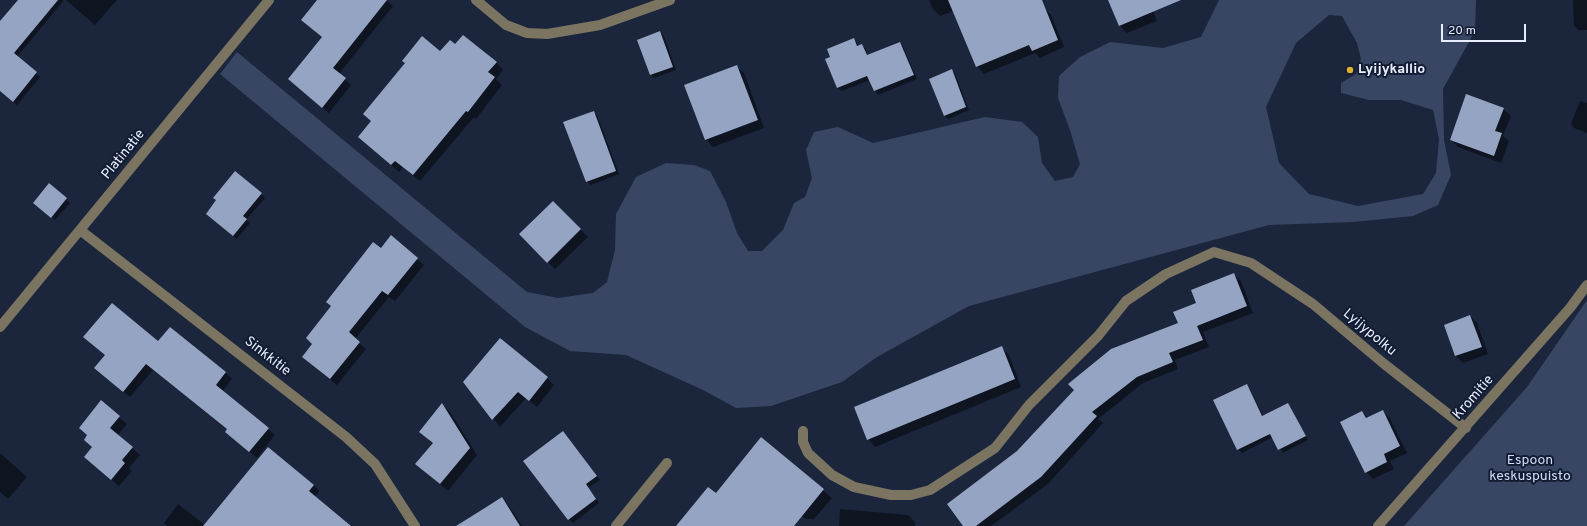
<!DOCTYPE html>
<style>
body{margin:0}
#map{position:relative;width:1587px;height:526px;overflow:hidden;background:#1b263d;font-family:Overpass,sans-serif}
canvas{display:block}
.scale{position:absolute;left:1441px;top:24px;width:85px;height:18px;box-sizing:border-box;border:2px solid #e6eefe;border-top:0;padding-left:5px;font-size:12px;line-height:14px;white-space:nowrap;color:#e6eefe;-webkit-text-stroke:3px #121c33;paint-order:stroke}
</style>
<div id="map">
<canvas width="1587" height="526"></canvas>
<div class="scale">20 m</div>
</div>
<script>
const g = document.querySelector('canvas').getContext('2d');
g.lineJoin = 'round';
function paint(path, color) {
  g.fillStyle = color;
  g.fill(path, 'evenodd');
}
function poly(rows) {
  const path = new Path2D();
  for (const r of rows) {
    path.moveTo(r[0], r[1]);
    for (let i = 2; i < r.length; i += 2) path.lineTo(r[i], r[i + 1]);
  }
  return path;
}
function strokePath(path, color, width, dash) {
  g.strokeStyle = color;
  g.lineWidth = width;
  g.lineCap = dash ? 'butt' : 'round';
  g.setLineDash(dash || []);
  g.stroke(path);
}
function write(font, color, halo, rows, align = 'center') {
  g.font = font + ' Overpass,sans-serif';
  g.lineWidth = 4;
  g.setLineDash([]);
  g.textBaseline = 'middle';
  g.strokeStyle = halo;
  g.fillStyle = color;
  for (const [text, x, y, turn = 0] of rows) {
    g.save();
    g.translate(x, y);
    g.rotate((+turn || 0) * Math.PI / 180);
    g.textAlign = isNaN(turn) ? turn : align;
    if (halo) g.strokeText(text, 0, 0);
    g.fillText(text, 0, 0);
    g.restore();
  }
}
const green = poly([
 [1219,0,1476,0,1475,31,1443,89,1444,140,1451,175,1438,205,1413,216,1353,222,1269,225,969,306,877,357,842,382,771,406,736,408,703,390,626,355,570,351,525,327,220,74,237,52,527,292,558,298,593,293,607,282,615,250,616,214,636,177,666,163,694,165,710,171,726,202,737,233,748,251,762,251,783,230,794,203,805,197,812,178,806,150,814,132,838,127,873,143,985,117,1022,122,1038,137,1042,163,1055,181,1073,177,1080,164,1070,130,1058,98,1059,76,1080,57,1110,42,1163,48,1201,37],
 [1329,15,1342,16,1357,43,1361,59,1356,74,1341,83,1341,93,1369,100,1401,100,1433,110,1439,139,1436,173,1423,194,1358,206,1309,194,1279,163,1266,107,1296,43],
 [1587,300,1587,526,1404,526,1527,387]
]);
const shadow = poly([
 [27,0,64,0,17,57,40,77,17,105,0,91,0,23],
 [66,0,117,0,95,25],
 [319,0,386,0,393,6,339,74,351,85,329,113,289,79,323,38,302,20],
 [929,0,960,0,963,7,940,16,933,9],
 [1109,0,1149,0,1157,21,1127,33,1120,26],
 [1573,0,1587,0,1587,30,1578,30,1574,26],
 [1044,8,1051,15,1064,47,1040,58,1035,53,984,74,977,66],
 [660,32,664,36,676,70,654,78,651,75],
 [854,39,859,46,862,45,866,49,868,56,900,43,903,47,917,79,878,95,870,80,842,91,838,88,827,59],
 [455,46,496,62,503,70,496,79,502,85,476,119,474,117,420,181,403,167,399,172,359,137,441,53],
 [736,66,744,73,764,128,713,147,706,139],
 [952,70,955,74,969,110,948,119,945,116],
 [1580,101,1587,103,1587,133,1574,128,1571,124],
 [1503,109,1511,116,1503,136,1509,141,1501,163,1458,147,1451,140],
 [593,112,597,115,619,174,591,185,587,182,564,123],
 [235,172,265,198,246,220,250,223,237,239,211,217],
 [49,185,70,203,55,220,38,206],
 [553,202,588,237,555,269,520,234],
 [391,237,424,265,395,301,389,297,355,339,366,349,337,385,310,363,381,249],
 [1234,275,1241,281,1253,313,1203,332,1209,347,1175,360,1178,369,1143,383,1098,419,1103,423,1048,484,991,526,965,526,1018,452,1179,323,1197,304],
 [1470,316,1477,323,1488,354,1463,363,1456,356],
 [158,343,225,372,232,379,222,392,275,435,257,458,226,432,228,430,153,370,130,397,102,374],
 [1001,347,1009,355,1021,387,875,447,868,439],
 [547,378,554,385,537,407,526,398,500,427,465,382],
 [1246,385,1250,389,1263,416,1288,404,1308,440,1283,453,1273,437,1242,453,1238,449],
 [101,402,127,424,118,435,140,455,129,468,132,471,119,486,93,464,93,448],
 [442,405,450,412,477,455,448,491,424,471,433,444,420,432],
 [1383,411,1390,419,1407,453,1390,461,1394,469,1373,479,1366,472,1362,412,1369,418],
 [566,436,600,480,588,488,599,503,573,523,569,519],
 [762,439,832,498,814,519,806,519,792,508,778,526,677,526,716,495],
 [0,453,27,477,8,499,0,492],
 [314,485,319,491,315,497,349,526,167,526,164,523,178,504,205,525],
 [502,498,509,506,522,526,462,526],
 [840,509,908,515,915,522,915,526,839,526]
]);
const building = poly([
 [18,0,58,0,14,53,37,72,13,102,0,91,0,21],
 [317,0,387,0,333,68,346,78,322,108,288,79,322,37,301,20],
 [948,0,1042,0,1058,40,1032,51,1029,45,976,67],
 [1108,0,1181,0,1119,26],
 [660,31,673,67,650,75,637,40],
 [463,35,497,62,488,72,495,77,468,112,466,111,413,175,395,161,391,165,358,137,371,121,363,114,405,63,402,61,422,36,440,51,450,40,455,44],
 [854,38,857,46,862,44,867,55,900,42,914,75,874,91,867,76,837,88,825,59,830,57,827,49],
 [737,65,758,120,705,140,684,85],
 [952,69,966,107,944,116,929,79],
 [1466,94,1504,108,1495,131,1502,133,1494,156,1450,140],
 [594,111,616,171,586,182,563,122],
 [235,171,262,193,243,216,247,219,233,236,206,214,216,200,213,198],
 [49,183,67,198,51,218,33,203],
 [553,201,581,229,547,263,519,234],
 [391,235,418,258,388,295,382,291,349,332,360,342,330,379,302,357,312,344,306,338,331,306,326,302,373,242,381,248],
 [1234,273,1247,306,1197,326,1203,340,1169,353,1173,362,1137,377,1092,412,1097,416,1041,477,976,526,963,526,947,504,1017,451,1074,390,1068,384,1111,349,1178,323,1173,312,1196,303,1191,290],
 [112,303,158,341,170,327,226,372,216,385,269,428,249,452,225,432,227,429,146,364,123,392,94,368,105,355,83,337],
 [1470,315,1482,347,1455,356,1444,325],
 [500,338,548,377,529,401,518,392,492,420,463,382],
 [1002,346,1015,379,867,440,854,407],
 [1247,384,1262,416,1288,403,1306,436,1278,450,1270,434,1237,450,1213,400],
 [101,400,120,416,110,428,133,447,122,460,125,463,111,480,84,457,92,447,84,440,87,435,79,428],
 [442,403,470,448,440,484,415,464,433,443,419,432],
 [1383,410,1400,446,1384,454,1387,462,1365,473,1340,422,1362,411,1366,418],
 [563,431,597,476,586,484,596,499,568,520,523,461],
 [761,437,824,489,794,526,676,526,708,487,716,493],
 [268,447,314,485,309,491,351,526,203,526],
 [502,497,520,526,456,526,488,506]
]);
const minor = poly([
 [476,0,506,25,527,33,547,34,600,25,670,0],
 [80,230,346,437,375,464,415,526],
 [0,327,269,0],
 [803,431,803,442,808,453,832,475,854,487,891,495,911,495,930,490,995,448,1029,405,1098,336,1126,301,1166,274,1214,252,1251,263,1313,304,1383,363,1466,428],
 [616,526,667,463],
 [1378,526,1570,308,1587,285]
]);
const markers = [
 [1350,70,4,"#dcb233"]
];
const poiNames = [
 ["Lyijykallio",1358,70]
];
const streetNames = [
 ["Platinatie",124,155,-51],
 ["Lyijypolku",1369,333,40],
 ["Sinkkitie",267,357,38],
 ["Kromitie",1474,398,-49]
];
const parkNames = [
 ["Espoon",1530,461],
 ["keskuspuisto",1530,477]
];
paint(green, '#384663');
paint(shadow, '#0007');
paint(building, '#95a4c2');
strokePath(minor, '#7b7461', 10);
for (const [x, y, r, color] of markers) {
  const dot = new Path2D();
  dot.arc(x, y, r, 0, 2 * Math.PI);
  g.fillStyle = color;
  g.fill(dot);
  strokePath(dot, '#121c33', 1.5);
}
write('bold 14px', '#e6eefe', '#121c33', poiNames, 'left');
write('14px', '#e6eefe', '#121c33', streetNames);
write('14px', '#d1ddf7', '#121c33', parkNames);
</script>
